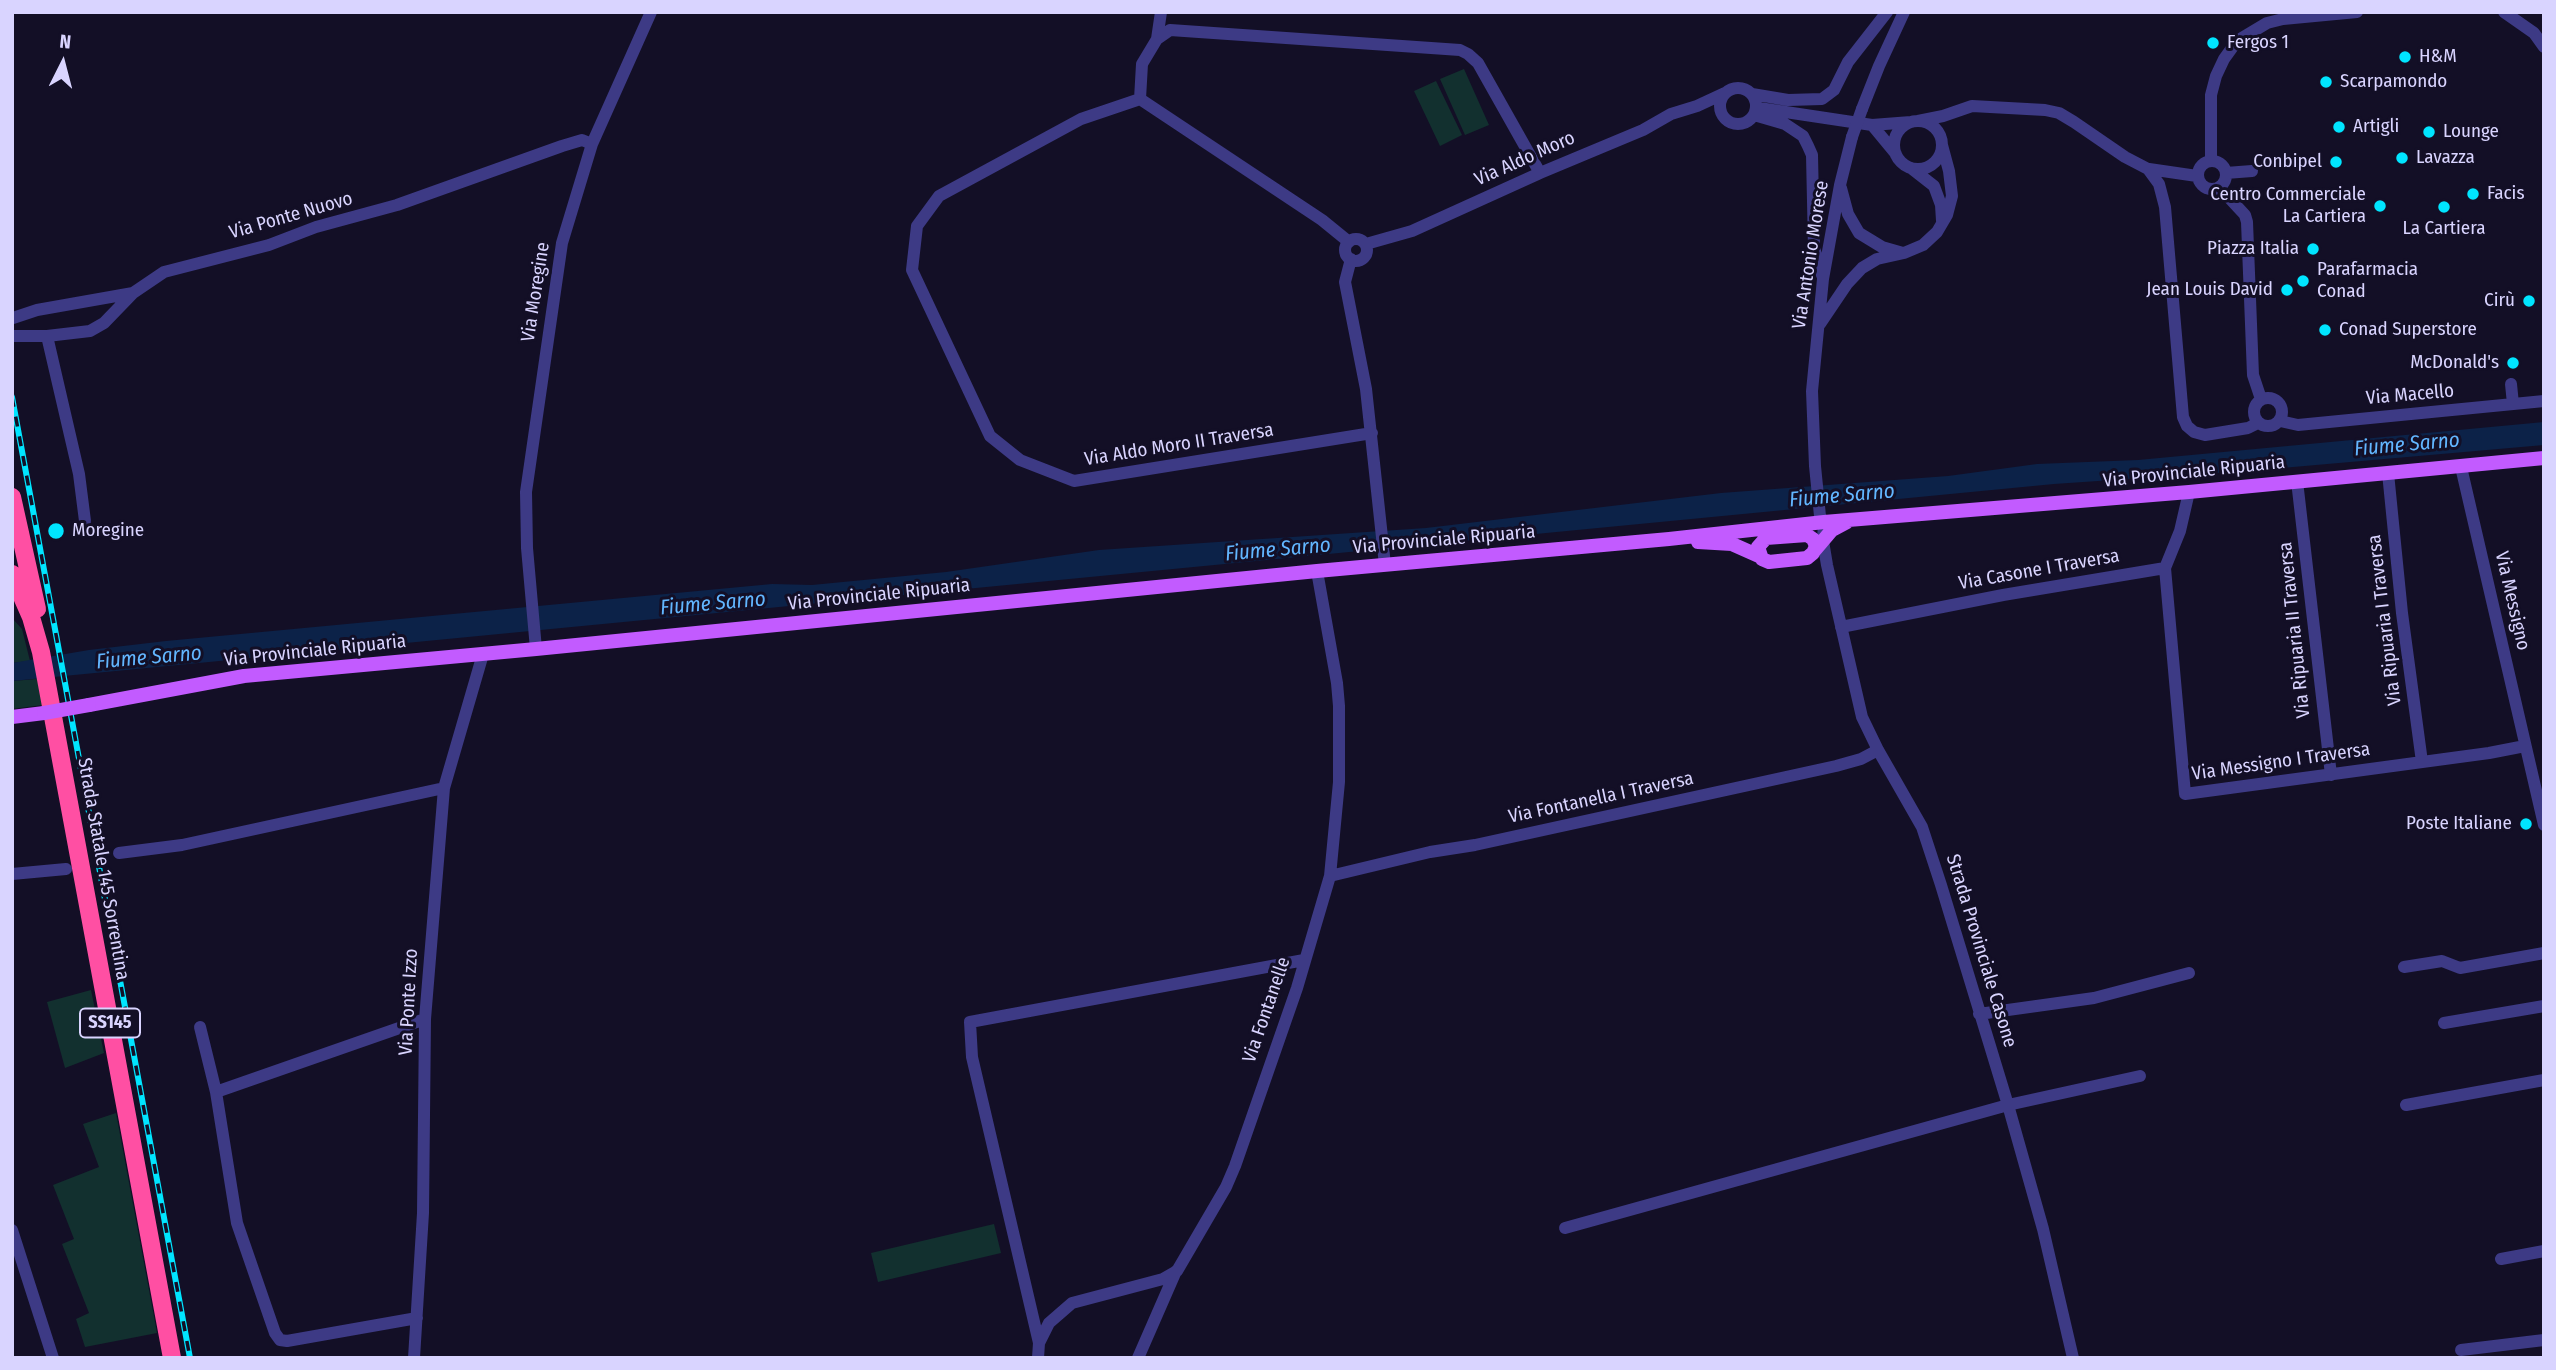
<!DOCTYPE html>
<meta charset="utf-8">
<style>
body{margin:0}
#map{position:relative;width:2556px;height:1370px;overflow:hidden;background:#130f26;font-family:"Fira Sans Condensed",sans-serif}
canvas{display:block}
.frame{position:absolute;inset:0;border:14px solid #d9d4ff;pointer-events:none}
.north{position:absolute;left:28px;top:28px;width:70px;height:70px;-webkit-text-stroke:5px #130f26;paint-order:stroke;rotate:6deg;font-size:19px;font-weight:700;line-height:28px;text-align:center;color:#d9d4ff}
.north::after{content:'';display:block;margin:auto;width:24px;height:32px;background:#d9d4ff;clip-path:polygon(50% 0,100% 100%,50% 72%,0 100%)}
</style>
<div id="map">
<canvas width="2556" height="1370"></canvas>
<div class="frame"></div>
<div class="north">N</div>
</div>
<script>
const g = document.querySelector('canvas').getContext('2d');
g.lineJoin = 'round';
function paint(path, color) {
  g.fillStyle = color;
  g.fill(path, 'evenodd');
}
function poly(rows) {
  const path = new Path2D();
  for (const r of rows) {
    if (r.length === 3) {
      path.moveTo(r[0] + r[2], r[1]);
      path.arc(r[0], r[1], r[2], 0, 2 * Math.PI);
      continue;
    }
    path.moveTo(r[0], r[1]);
    for (let i = 2; i < r.length; i += 2) path.lineTo(r[i], r[i + 1]);
  }
  return path;
}
function strokePath(path, color, width, dash) {
  g.strokeStyle = color;
  g.lineWidth = width;
  g.lineCap = dash ? 'butt' : 'round';
  g.setLineDash(dash || []);
  g.stroke(path);
}
function write(font, color, halo, rows, align = 'center') {
  g.font = font + ' "Fira Sans Condensed",sans-serif';
  g.lineWidth = 6;
  g.setLineDash([]);
  g.textBaseline = 'middle';
  g.strokeStyle = halo;
  g.fillStyle = color;
  for (const [text, x, y, turn = 0] of rows) {
    g.save();
    g.translate(x, y);
    g.rotate((+turn || 0) * Math.PI / 180);
    g.textAlign = isNaN(turn) ? turn : align;
    if (halo) g.strokeText(text, 0, 0);
    g.fillText(text, 0, 0);
    g.restore();
  }
}
const green = poly([
 [1464,69,1489,125,1465,135,1440,79],
 [1436,81,1462,135,1440,146,1414,91],
 [12,618,22,629,30,661,12,663],
 [37,679,43,705,12,709,12,681],
 [91,990,104,1053,65,1068,47,1002],
 [116,1113,157,1333,85,1347,76,1319,89,1313,62,1244,74,1239,53,1185,99,1167,83,1124],
 [994,1224,1001,1253,878,1282,871,1253]
]);
const water = poly([
 [2544,422,2544,445,2259,470,2054,484,12,681,12,663,89,650,166,641,772,584,812,585,946,572,1099,550,1426,528,1721,493,1948,476,2037,464,2138,460]
]);
const minor = poly([
 [2504,12,2534,33,2544,47],
 [1157,39,1170,30,1460,50,1468,54,1478,63,1540,173],
 [1738,106,18],
 [1752,94,1788,100,1822,99,1834,90,1848,62,1887,12],
 [1140,99,1142,64,1157,39,1161,12],
 [1759,108,1872,125,1911,122],
 [1862,109,1879,66,1904,12],
 [1754,115,1785,124,1803,136,1808,146,1812,155,1814,248,1822,275],
 [1918,121,1943,116,1972,106,2045,110,2059,113,2074,122,2125,157,2148,169,2159,184,2165,207,2183,417,2187,426,2194,432,2205,435,2248,428,2258,423],
 [1918,145,24],
 [1872,125,1896,154],
 [1852,137,1840,185,1823,279,1812,391,1815,466,1820,516,1824,522,1823,541,1827,565,1862,717,1878,750,1922,827,1941,885,2008,1105,2043,1229,2073,1358],
 [2211,160,2211,95,2216,76,2224,59,2237,41,2267,23,2283,19,2357,12],
 [2212,175,14],
 [1911,168,1934,186,1941,205,1942,221],
 [2149,169,2197,176],
 [2226,173,2252,171],
 [2219,187,2245,215,2247,222,2253,375,2261,399],
 [1841,188,1848,214,1859,233,1882,247,1903,253],
 [1356,250,11],
 [1349,242,1322,220,1140,99,1081,119,939,196,917,226,912,270,990,436,1020,460,1074,481,1372,433],
 [1366,244,1412,231,1540,173,1643,130,1671,114,1697,106,1725,93],
 [1351,259,1345,282,1366,389,1385,565],
 [13,318,37,310,133,293],
 [1820,324,1847,284,1862,268,1877,259,1904,253,1923,245,1937,232,1947,215,1952,196,1949,171,1942,145],
 [12,336,47,336,90,331,104,323,133,293,164,272,269,245,316,227,397,205,562,146,582,140,592,144],
 [47,336,79,474,85,521],
 [2511,384,2513,404],
 [2268,412,14],
 [2280,421,2298,425,2544,401],
 [2461,467,2544,825],
 [2388,473,2402,613,2422,762],
 [2297,481,2331,775],
 [2165,568,2185,794,2489,753,2525,746],
 [1841,627,2003,595,2165,568,2180,531,2189,492],
 [536,649,527,548,526,492,562,243,592,144,651,12],
 [119,853,182,845,444,788],
 [12,874,66,869],
 [1330,876,1430,852,1475,845,1836,766,1861,759,1878,750],
 [2404,967,2442,961,2460,968,2544,953],
 [1979,1014,2094,998,2189,973],
 [2444,1023,2544,1006],
 [200,1027,216,1092,237,1223,275,1333,280,1340,287,1341,417,1318],
 [216,1092,425,1019],
 [2406,1105,2544,1080],
 [1565,1228,2008,1105,2140,1076],
 [12,1230,53,1358],
 [2501,1259,2544,1251],
 [1039,1343,972,1057,970,1022,1304,960],
 [2461,1350,2544,1340],
 [414,1358,423,1213,425,1019,444,788,483,654],
 [1038,1358,1039,1343,1049,1323,1072,1303,1163,1279,1177,1271,1226,1187,1235,1166,1297,988,1330,876,1339,782,1339,706,1337,683,1317,571],
 [1138,1358,1176,1271]
]);
const major = poly([
 [1789,528,1807,535,1813,539,1816,546,1813,553,1807,558,1769,562,1762,559,1758,547,1766,538,1807,535],
 [1698,542,1732,544,1759,556],
 [1815,550,1832,530,1847,522],
 [89,705,244,676,536,649,1317,571,1669,539,1824,522,2189,492,2544,458],
 [12,717,44,713]
]);
const highway = poly([
 [12,497,37,609],
 [12,574,31,617,41,652,172,1358]
]);
const rail = poly([
 [12,397,190,1358]
]);
const minorBridge = poly([
 [1852,137,1862,109]
]);
const majorBridge = poly([
 [44,713,89,705]
]);
const markers = [
 [2213,43,7,"#00e5ff"],
 [2405,57,7,"#00e5ff"],
 [2326,82,7,"#00e5ff"],
 [2339,127,7,"#00e5ff"],
 [2429,132,7,"#00e5ff"],
 [2402,158,7,"#00e5ff"],
 [2336,162,7,"#00e5ff"],
 [2473,194,7,"#00e5ff"],
 [2380,206,7,"#00e5ff"],
 [2444,207,7,"#00e5ff"],
 [2313,249,7,"#00e5ff"],
 [2303,281,7,"#00e5ff"],
 [2287,290,7,"#00e5ff"],
 [2529,301,7,"#00e5ff"],
 [2325,330,7,"#00e5ff"],
 [2513,363,7,"#00e5ff"],
 [56,531,9,"#00e5ff"],
 [2526,824,7,"#00e5ff"]
];
const shields = [
 [110,1023,60]
];
const shieldNames = [
 ["SS145",110,1023]
];
const poiNames = [
 ["Fergos 1",2227,43],
 ["H&M",2419,57],
 ["Scarpamondo",2340,82],
 ["Artigli",2353,127],
 ["Lounge",2443,132],
 ["Lavazza",2416,158],
 ["Conbipel",2322,162,"right"],
 ["Facis",2487,194],
 ["Centro Commerciale",2366,195,"right"],
 ["La Cartiera",2366,217,"right"],
 ["La Cartiera",2444,229,"center"],
 ["Piazza Italia",2299,249,"right"],
 ["Parafarmacia",2317,270],
 ["Conad",2317,292],
 ["Jean Louis David",2273,290,"right"],
 ["Cirù",2515,301,"right"],
 ["Conad Superstore",2339,330],
 ["McDonald's",2499,363,"right"],
 ["Moregine",72,531],
 ["Poste Italiane",2512,824,"right"]
];
const streetNames = [
 ["Via Aldo Moro",1525,159,-24],
 ["Via Ponte Nuovo",291,216,-16],
 ["Via Antonio Morese",1811,255,-81],
 ["Via Moregine",536,292,-81],
 ["Via Macello",2410,395,-5],
 ["Via Aldo Moro II Traversa",1179,445,-9],
 ["Via Provinciale Ripuaria",2194,472,-6],
 ["Via Provinciale Ripuaria",1444,540,-5],
 ["Via Casone I Traversa",2039,570,-10],
 ["Via Provinciale Ripuaria",879,595,-6],
 ["Via Messigno",2512,601,77],
 ["Via Ripuaria I Traversa",2385,620,-97],
 ["Via Ripuaria II Traversa",2295,630,-96],
 ["Via Provinciale Ripuaria",315,651,-6],
 ["Via Messigno I Traversa",2281,762,-8],
 ["Via Fontanella I Traversa",1601,798,-12],
 ["Strada Statale 145 Sorrentina",103,869,80],
 ["Strada Provinciale Casone",1981,951,73],
 ["Via Ponte Izzo",409,1002,-87],
 ["Via Fontanelle",1267,1010,-71]
];
const waterNames = [
 ["Fiume Sarno",2407,445,-5],
 ["Fiume Sarno",1842,496,-5],
 ["Fiume Sarno",1278,550,-5],
 ["Fiume Sarno",713,604,-5],
 ["Fiume Sarno",149,658,-5]
];
paint(green, '#12302f');
paint(water, '#0c2248');
strokePath(minor, '#3d3a85', 12);
strokePath(major, '#c25bff', 14);
strokePath(highway, '#ff4fa3', 18);
strokePath(rail, '#00e5ff', 6);
strokePath(rail, '#130f26', 3.5, [10]);
strokePath(minorBridge, '#3d3a85', 12);
strokePath(majorBridge, '#c25bff', 14);
for (const [x, y, r, color] of markers) {
  const dot = new Path2D();
  dot.arc(x, y, r, 0, 2 * Math.PI);
  g.fillStyle = color;
  g.fill(dot);
  strokePath(dot, '#130f26', 2.5);
}
for (const [x, y, w] of shields) {
  const box = new Path2D();
  box.roundRect(x - w / 2, y - 14.5, w, 29, 5);
  g.fillStyle = '#130f26';
  g.fill(box);
  strokePath(box, '#d9d4ff', 2);
}
write('bold 18px', '#d9d4ff', null, shieldNames);
write('19px', '#d9d4ff', '#130f26', poiNames, 'left');
write('19px', '#d9d4ff', '#130f26', streetNames);
write('italic 21px', '#62b6ff', '#130f26', waterNames);
</script>
